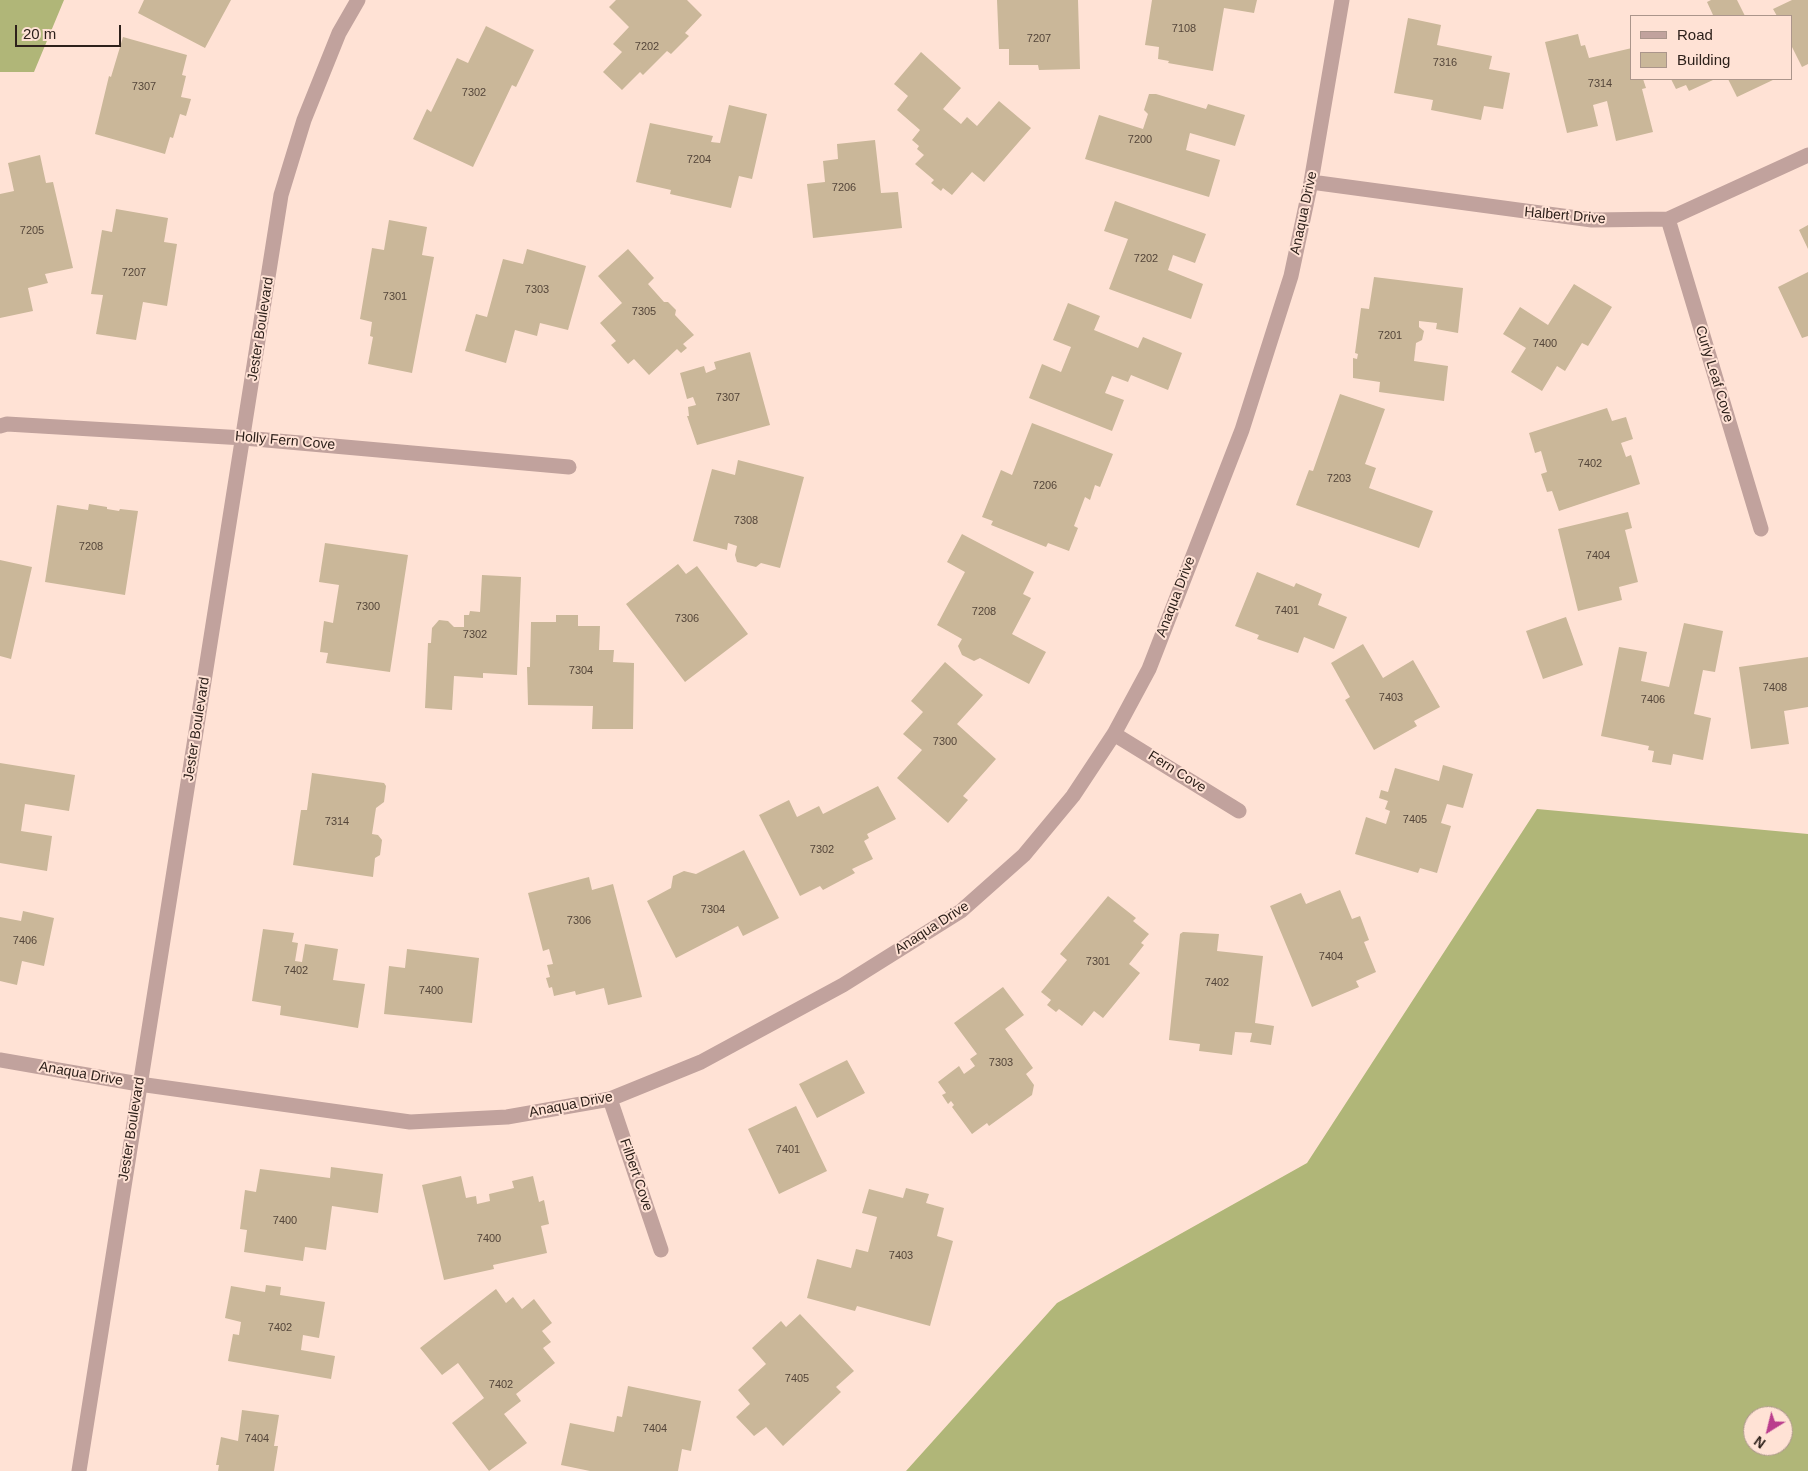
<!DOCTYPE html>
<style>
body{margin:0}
#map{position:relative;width:1808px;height:1471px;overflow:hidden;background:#ffe2d5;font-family:Helvetica,sans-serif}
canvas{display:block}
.legend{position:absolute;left:1630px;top:15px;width:162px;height:65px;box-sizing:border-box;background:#ffe2d5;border:1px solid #ab958b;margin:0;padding:6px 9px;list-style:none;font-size:15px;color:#2e211b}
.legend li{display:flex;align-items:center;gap:10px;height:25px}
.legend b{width:25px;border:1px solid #ab958b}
.north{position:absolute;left:1743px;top:1406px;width:50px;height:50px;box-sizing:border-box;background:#ffe2d5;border:1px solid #ab958b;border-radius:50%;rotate:216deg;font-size:14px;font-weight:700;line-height:20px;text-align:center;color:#2e211b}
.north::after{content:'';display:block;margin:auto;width:18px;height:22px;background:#ba3d8d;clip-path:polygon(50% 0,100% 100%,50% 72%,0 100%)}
.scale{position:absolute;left:15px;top:25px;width:106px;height:22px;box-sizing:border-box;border:2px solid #2e211b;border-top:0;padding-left:6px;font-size:15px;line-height:18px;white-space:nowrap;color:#2e211b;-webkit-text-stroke:4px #ffe2d5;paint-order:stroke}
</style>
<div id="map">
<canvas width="1808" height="1471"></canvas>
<ul class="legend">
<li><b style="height:6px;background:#c1a29d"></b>Road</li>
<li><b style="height:14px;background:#cab799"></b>Building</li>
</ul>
<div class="north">N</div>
<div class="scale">20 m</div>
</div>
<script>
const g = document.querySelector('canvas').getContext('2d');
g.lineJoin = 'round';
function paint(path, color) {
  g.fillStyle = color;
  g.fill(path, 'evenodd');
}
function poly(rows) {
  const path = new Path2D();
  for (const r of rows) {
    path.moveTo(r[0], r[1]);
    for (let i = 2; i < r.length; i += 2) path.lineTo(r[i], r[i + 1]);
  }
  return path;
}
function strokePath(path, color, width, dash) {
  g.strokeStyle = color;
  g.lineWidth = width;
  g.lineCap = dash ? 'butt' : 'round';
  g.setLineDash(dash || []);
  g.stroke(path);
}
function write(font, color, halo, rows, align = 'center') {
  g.font = font + ' Helvetica,sans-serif';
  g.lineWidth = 4;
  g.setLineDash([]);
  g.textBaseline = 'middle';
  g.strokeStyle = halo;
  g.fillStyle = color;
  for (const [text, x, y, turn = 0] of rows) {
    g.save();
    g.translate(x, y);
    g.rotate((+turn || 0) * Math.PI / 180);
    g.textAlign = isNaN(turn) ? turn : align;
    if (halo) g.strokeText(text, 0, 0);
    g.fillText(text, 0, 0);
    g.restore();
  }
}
const forest = poly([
 [0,0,64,0,34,72,0,72],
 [1537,809,1808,834,1808,1471,906,1471,1057,1303,1307,1163],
 [1753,1416,1783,1416,1783,1446,1753,1446]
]);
const building = poly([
 [144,0,231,0,205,48,138,13],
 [616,0,687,0,702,15,685,33,689,36,671,54,667,51,643,75,640,72,622,90,603,72,622,52,613,44,629,27,609,7],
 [997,0,1078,0,1080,69,1039,70,1038,65,1009,65,1009,49,999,49],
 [1152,0,1257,0,1254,13,1224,8,1213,71,1168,63,1169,61,1158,59,1159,47,1145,45],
 [1711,0,1737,0,1745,16,1709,16,1713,15,1707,2],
 [1792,0,1808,0,1808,64,1802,67,1792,47,1792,16,1777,16,1773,9],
 [1408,18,1441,25,1437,45,1492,56,1489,69,1510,73,1503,109,1484,106,1481,120,1431,110,1433,100,1394,93],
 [486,26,534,50,516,87,512,85,473,167,413,139,427,109,431,112,457,58,468,63],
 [1578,34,1581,46,1585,45,1589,58,1632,48,1632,79,1643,79,1646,88,1642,89,1653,132,1616,141,1607,101,1593,105,1598,126,1567,133,1545,42],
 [123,37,187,55,182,75,186,76,181,97,191,99,186,116,180,114,173,138,170,137,165,154,95,134,109,76,111,77],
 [921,52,961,88,943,109,961,124,967,117,977,126,999,101,1031,128,984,182,972,172,952,195,943,188,941,191,931,183,934,180,915,164,924,155,917,149,919,146,912,140,920,130,897,110,908,96,894,84],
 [1671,79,1712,79,1713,80,1689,91,1686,85,1676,89],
 [1728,79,1775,79,1737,97],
 [1149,94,1156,94,1206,109,1208,104,1245,115,1235,146,1190,133,1186,150,1220,160,1209,197,1085,159,1099,115,1143,129,1148,114,1144,110],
 [729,105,767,114,752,179,739,176,731,208,670,194,671,190,636,182,650,123,713,136,711,142,720,143],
 [875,140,881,193,898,192,902,228,813,238,807,184,825,182,823,161,838,159,837,144],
 [40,155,46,183,53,182,73,268,45,274,48,283,28,288,33,311,0,318,0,194,14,191,8,163],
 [1115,201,1206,234,1195,263,1173,255,1168,270,1203,284,1191,319,1109,289,1128,239,1104,231],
 [116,209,168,218,164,242,177,244,167,306,143,302,136,340,96,334,103,295,91,294,102,230,112,232],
 [389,220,427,227,422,255,434,257,412,373,368,364,373,337,370,336,372,322,360,319,372,248,384,250],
 [1808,225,1808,249,1799,230],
 [527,249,586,266,568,330,540,323,537,336,515,330,506,363,465,351,476,314,487,317,503,259,523,264],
 [628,249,654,278,648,284,664,302,668,302,676,310,675,315,694,335,683,344,687,348,681,353,677,349,649,375,634,359,628,364,611,345,616,341,600,323,622,303,598,276],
 [1808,272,1808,336,1802,338,1778,287],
 [1374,277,1463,288,1458,333,1436,329,1437,323,1419,321,1419,327,1424,331,1422,340,1416,343,1414,361,1448,366,1444,401,1379,392,1380,382,1353,378,1353,358,1357,359,1358,354,1355,353,1361,308,1369,309],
 [1574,284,1612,307,1588,346,1582,343,1565,371,1557,366,1542,391,1511,372,1526,348,1503,334,1520,307,1548,325],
 [1068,303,1100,316,1094,330,1138,348,1143,337,1182,353,1168,390,1131,375,1128,382,1112,376,1105,393,1124,400,1112,431,1029,398,1042,364,1061,372,1071,347,1053,340],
 [750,352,770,425,697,445,687,416,689,416,688,407,696,405,693,397,687,399,680,373,704,366,706,373,716,369,714,362],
 [1340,394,1385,409,1365,464,1376,468,1369,488,1433,511,1419,548,1296,505,1309,470,1313,471],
 [1607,408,1612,421,1626,417,1633,439,1621,443,1626,457,1631,455,1640,484,1559,511,1552,491,1547,492,1541,474,1547,472,1541,451,1535,453,1529,433],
 [1032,423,1113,454,1100,487,1095,485,1090,500,1085,497,1074,526,1078,528,1069,551,1048,543,1046,547,991,525,993,521,982,517,1001,470,1012,475],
 [738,460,804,477,780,568,761,563,756,567,737,562,735,555,737,546,728,543,727,550,693,541,712,469,735,475],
 [89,504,107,507,107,509,119,511,120,509,138,511,125,595,45,582,57,505,88,510],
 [1628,512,1632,528,1625,530,1638,582,1619,587,1622,600,1578,611,1558,529],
 [962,534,1034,572,1023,594,1031,598,1012,634,1046,652,1029,684,980,658,974,661,962,655,958,646,962,639,937,625,965,572,947,562],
 [325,543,408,555,390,672,326,663,328,653,320,652,324,621,333,623,339,585,319,582],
 [0,560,32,567,11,659,0,656],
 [678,564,686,574,697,566,748,634,685,682,626,604],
 [1257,572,1294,587,1296,583,1322,594,1318,605,1347,617,1334,649,1304,637,1298,653,1257,639,1259,635,1235,626],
 [482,575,521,577,517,675,483,673,483,678,454,676,452,710,425,708,428,643,431,643,432,628,439,620,448,621,454,627,464,627,464,615,469,615,470,611,480,612],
 [556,615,578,615,578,626,600,626,599,650,614,650,613,662,634,663,633,729,592,729,593,706,528,705,527,667,530,667,531,622,556,622],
 [1566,617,1583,665,1543,679,1526,631],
 [1684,623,1723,631,1715,672,1703,670,1694,714,1711,718,1703,760,1673,754,1671,765,1652,762,1654,751,1648,750,1649,746,1601,736,1619,647,1647,652,1641,681,1669,687],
 [1363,644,1383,678,1413,660,1440,707,1414,721,1417,726,1374,750,1345,700,1350,697,1331,663],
 [1808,657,1808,707,1784,711,1789,744,1751,749,1739,667],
 [945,662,983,695,957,724,996,759,963,796,968,800,948,823,897,778,922,750,903,734,923,712,911,701],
 [0,763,75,775,69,811,25,804,21,831,52,836,47,871,0,863],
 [1443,765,1473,774,1463,808,1447,804,1441,823,1451,826,1437,873,1420,868,1418,873,1355,854,1366,817,1386,824,1390,811,1385,809,1388,801,1379,798,1381,790,1388,792,1395,768,1439,781],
 [312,773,384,783,386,786,384,802,376,808,372,834,378,835,382,840,380,855,375,858,373,877,293,865,301,810,307,810],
 [878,786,896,819,867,834,869,838,864,841,873,859,852,869,855,873,823,890,820,886,800,896,759,815,789,800,797,817,819,806,823,814],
 [744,850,779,918,743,936,738,926,676,958,647,901,671,888,673,876,684,871,696,874],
 [589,877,592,890,613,884,642,997,608,1005,604,988,576,995,575,991,554,996,552,987,549,988,546,978,550,977,547,965,553,964,549,949,543,951,528,893],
 [1340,890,1352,919,1360,916,1369,940,1364,942,1376,972,1356,981,1359,987,1312,1007,1270,906,1301,893,1306,904],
 [1108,896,1136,918,1133,921,1149,934,1141,943,1144,945,1129,964,1140,973,1103,1018,1094,1011,1082,1026,1059,1009,1056,1012,1047,1005,1051,1000,1041,992,1067,960,1060,954],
 [23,911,54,918,44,966,22,961,17,985,0,981,0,917,21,921],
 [263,929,294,933,292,942,298,943,295,961,302,962,305,944,338,949,333,980,365,984,358,1028,280,1015,281,1006,252,1001],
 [1183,932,1219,934,1217,951,1263,956,1255,1023,1274,1026,1271,1045,1250,1042,1252,1033,1235,1032,1232,1055,1199,1051,1200,1044,1169,1040,1180,934],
 [407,949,479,958,472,1023,384,1014,389,966,405,968],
 [1003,987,1024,1015,1005,1029,1033,1068,1026,1074,1034,1085,1032,1095,989,1126,987,1123,972,1134,952,1107,954,1105,951,1101,948,1104,942,1095,946,1093,938,1082,959,1066,964,1074,975,1066,970,1059,977,1054,954,1023],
 [847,1060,865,1093,817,1118,799,1084],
 [796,1106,827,1171,779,1194,748,1129],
 [331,1167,383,1174,378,1213,332,1206,326,1250,305,1247,303,1261,244,1252,247,1230,240,1229,245,1190,256,1192,260,1169,330,1178],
 [461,1176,466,1198,476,1196,477,1204,490,1201,489,1194,514,1188,512,1181,533,1176,539,1202,544,1200,549,1224,541,1226,547,1253,493,1265,494,1269,444,1280,422,1185],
 [906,1188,929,1194,926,1203,944,1208,937,1236,953,1241,930,1326,857,1306,855,1311,807,1298,817,1259,851,1268,856,1249,868,1252,877,1217,862,1213,869,1189,903,1198],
 [266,1285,281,1287,280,1295,325,1302,319,1338,303,1335,301,1350,335,1356,331,1379,228,1361,233,1334,239,1335,241,1322,225,1318,231,1286,265,1292],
 [496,1289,506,1303,513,1297,522,1309,534,1299,552,1323,542,1331,551,1342,543,1348,555,1363,516,1394,521,1401,504,1414,527,1443,489,1471,452,1423,484,1398,458,1363,442,1375,420,1348],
 [800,1314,854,1371,836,1387,841,1392,783,1446,766,1427,754,1436,736,1417,750,1404,738,1390,766,1364,752,1348,781,1321,786,1327],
 [628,1386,701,1401,691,1451,682,1449,678,1471,590,1471,561,1465,570,1423,614,1432,617,1416,622,1417],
 [242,1410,279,1415,274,1446,278,1446,274,1471,218,1471,219,1465,216,1465,221,1437,238,1441]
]);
const minor = poly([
 [1311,182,1592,220,1668,219,1808,155],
 [1668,219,1761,529],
 [0,426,7,424,244,438,569,467],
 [1114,734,1239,811],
 [0,1060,139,1084,410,1122,507,1117,610,1099,701,1062,843,985,961,911,1024,855,1073,796,1114,734,1149,669,1242,430,1291,276,1311,182,1342,0],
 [610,1099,661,1250],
 [79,1471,281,195,304,120,339,33,358,0]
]);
const numberNames = [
 ["7108",1184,29],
 ["7207",1039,39],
 ["7202",647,47],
 ["7316",1445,63],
 ["7314",1600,84],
 ["7307",144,87],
 ["7302",474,93],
 ["7200",1140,140],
 ["7204",699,160],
 ["7206",844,188],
 ["7205",32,231],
 ["7202",1146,259],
 ["7207",134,273],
 ["7303",537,290],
 ["7301",395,297],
 ["7305",644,312],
 ["7201",1390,336],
 ["7400",1545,344],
 ["7307",728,398],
 ["7402",1590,464],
 ["7203",1339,479],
 ["7206",1045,486],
 ["7308",746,521],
 ["7208",91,547],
 ["7404",1598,556],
 ["7300",368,607],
 ["7401",1287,611],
 ["7208",984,612],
 ["7306",687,619],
 ["7302",475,635],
 ["7304",581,671],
 ["7408",1775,688],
 ["7403",1391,698],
 ["7406",1653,700],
 ["7300",945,742],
 ["7405",1415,820],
 ["7314",337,822],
 ["7302",822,850],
 ["7304",713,910],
 ["7306",579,921],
 ["7406",25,941],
 ["7404",1331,957],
 ["7301",1098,962],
 ["7402",296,971],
 ["7402",1217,983],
 ["7400",431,991],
 ["7303",1001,1063],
 ["7401",788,1150],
 ["7400",285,1221],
 ["7400",489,1239],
 ["7403",901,1256],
 ["7402",280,1328],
 ["7405",797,1379],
 ["7402",501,1385],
 ["7404",655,1429],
 ["7404",257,1439]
];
const streetNames = [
 ["Anaqua Drive",1304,213,-78],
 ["Halbert Drive",1565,216,5],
 ["Jester Boulevard",261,329,-81],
 ["Curly Leaf Cove",1714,374,73],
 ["Holly Fern Cove",285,441,5],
 ["Anaqua Drive",1176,597,-69],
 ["Jester Boulevard",197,729,-81],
 ["Fern Cove",1177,772,32],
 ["Anaqua Drive",932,928,-33],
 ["Anaqua Drive",81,1074,10],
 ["Anaqua Drive",571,1105,-11],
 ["Jester Boulevard",132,1129,-81],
 ["Filbert Cove",636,1175,71]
];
paint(forest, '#b0b678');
paint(building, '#cab799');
strokePath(minor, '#c1a29d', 15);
write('11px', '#55463a', null, numberNames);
write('14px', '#2e211b', '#ffe2d5', streetNames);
</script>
